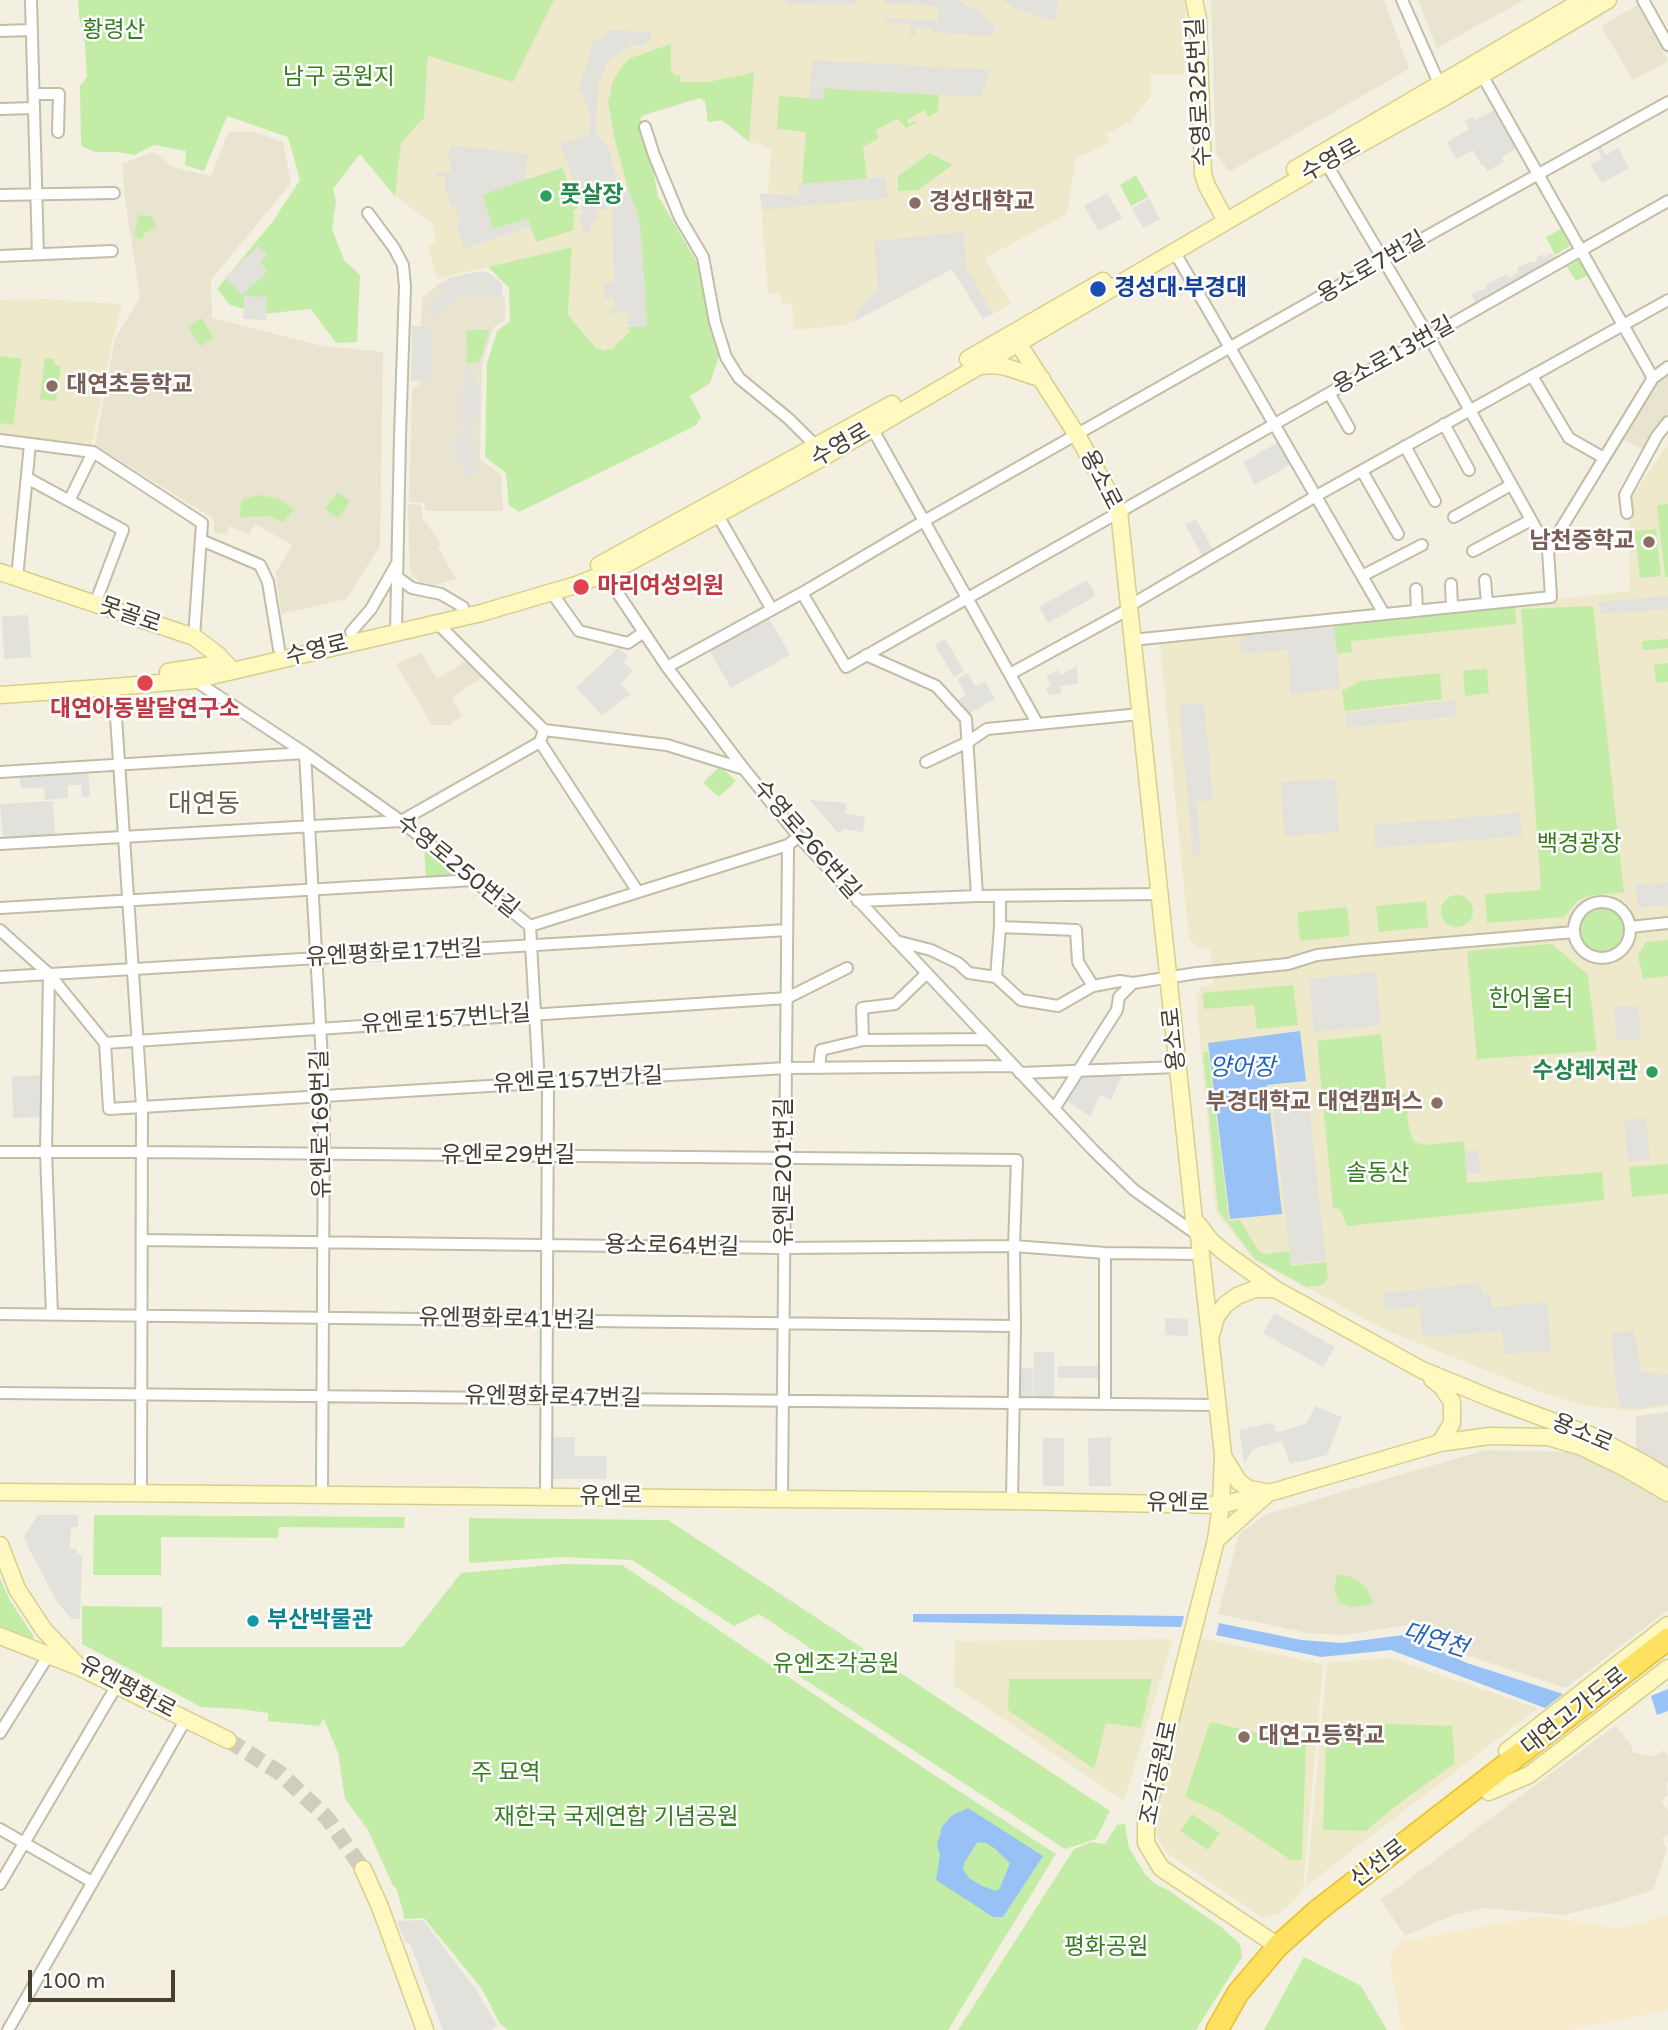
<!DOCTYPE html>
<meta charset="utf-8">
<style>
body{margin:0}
#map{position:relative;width:1668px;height:2030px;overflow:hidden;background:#f3f0e2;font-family:"Varela Round",sans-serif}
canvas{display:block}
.scale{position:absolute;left:28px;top:1970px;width:147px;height:32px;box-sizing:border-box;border:4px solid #454032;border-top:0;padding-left:9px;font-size:21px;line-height:24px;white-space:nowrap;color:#454032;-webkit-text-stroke:5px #fff;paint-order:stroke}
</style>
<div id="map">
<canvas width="1668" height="2030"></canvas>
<div class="scale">100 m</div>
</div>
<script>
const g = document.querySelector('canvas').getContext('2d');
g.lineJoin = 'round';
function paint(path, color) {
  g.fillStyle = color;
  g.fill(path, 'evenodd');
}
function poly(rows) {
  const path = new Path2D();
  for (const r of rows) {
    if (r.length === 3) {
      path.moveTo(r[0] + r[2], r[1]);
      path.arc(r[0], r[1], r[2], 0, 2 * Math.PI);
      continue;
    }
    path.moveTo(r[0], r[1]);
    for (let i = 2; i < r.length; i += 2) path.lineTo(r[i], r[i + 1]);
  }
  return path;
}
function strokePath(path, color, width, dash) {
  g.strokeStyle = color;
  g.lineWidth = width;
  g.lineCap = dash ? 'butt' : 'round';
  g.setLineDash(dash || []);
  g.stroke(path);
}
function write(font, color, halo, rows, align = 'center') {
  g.font = font + ' "Varela Round","Noto Sans KR",sans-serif';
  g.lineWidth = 5;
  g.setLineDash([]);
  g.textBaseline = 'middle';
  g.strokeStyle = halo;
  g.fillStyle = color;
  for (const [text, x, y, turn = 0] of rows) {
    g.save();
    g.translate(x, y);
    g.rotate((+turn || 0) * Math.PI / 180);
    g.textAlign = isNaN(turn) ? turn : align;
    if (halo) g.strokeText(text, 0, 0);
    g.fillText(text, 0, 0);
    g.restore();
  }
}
const residential = poly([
 [1211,0,1384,0,1409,69,1229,172,1216,153],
 [1418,0,1524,0,1437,48],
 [1638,5,1668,61,1633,80,1601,26],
 [228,132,255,132,283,142,291,183,211,280,212,318,322,346,383,352,380,546,346,599,281,614,276,572,292,545,255,524,249,535,230,526,226,535,214,532,214,519,95,445,115,339,140,297,124,192,123,163,154,152,173,167,211,176],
 [483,273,505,297,505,320,493,328,482,364,480,459,501,475,503,511,425,511,424,503,409,502,412,388,419,385,422,298,440,283],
 [1668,372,1668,413,1644,450,1622,439,1656,380],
 [408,504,422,505,422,518,442,544,438,547,456,579,426,588,410,573],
 [421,653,437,679,469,659,485,675,452,698,462,716,449,725,432,725,396,664],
 [1485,1450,1577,1452,1668,1504,1668,1610,1566,1688,1469,1656,1407,1625,1343,1635,1308,1633,1218,1614,1239,1534,1267,1514],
 [1616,1725,1632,1747,1632,1752,1653,1757,1664,1750,1668,1756,1668,1780,1666,1785,1668,1795,1661,1801,1668,1811,1668,1834,1662,1839,1667,1850,1653,1890,1613,1903,1563,1915,1484,1908,1453,1915,1405,1936,1381,1900]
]);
const commercial = poly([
 [1668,1915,1668,2010,1569,2030,1401,2030,1390,1962,1393,1950,1403,1941,1540,1916,1620,1928]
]);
const industrial = poly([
 [1668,1412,1668,1468,1636,1450,1636,1416]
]);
const education = poly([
 [554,0,1184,0,1188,34,1184,74,1151,74,1151,95,1131,122,1106,134,1110,142,1076,158,1067,214,985,258,1011,304,983,319,952,269,855,321,849,322,849,325,794,330,792,303,781,304,780,293,768,294,760,194,768,193,771,150,760,144,749,142,721,120,708,122,705,101,700,98,644,115,640,118,640,122,647,141,658,196,696,261,707,296,713,339,719,356,710,383,657,418,568,315,572,247,437,279,428,248,436,241,432,223,395,196,401,143,424,118,428,56,513,82],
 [45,299,122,304,113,338,92,444,0,434,0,300],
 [1668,444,1668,1406,1631,1411,1583,1405,1540,1392,1388,1331,1254,1260,1215,1211,1196,994,1202,986,1213,985,1210,949,1197,947,1189,939,1160,644,1630,591,1629,501],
 [1196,1637,1323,1664,1303,1891,1280,1913,1263,1918,1167,1853,1154,1831,1152,1810],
 [1173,1639,1124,1801,954,1686,955,1641],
 [1390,1658,1538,1708,1306,1886,1327,1663]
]);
const green = poly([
 [78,0,554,0,513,82,428,56,424,118,401,143,395,196,360,154,333,189,336,201,332,229,344,260,360,275,357,342,336,343,311,309,262,314,230,305,217,289,273,221,300,180,288,137,227,116,204,171,185,165,186,151,154,145,134,155,117,152,95,152,81,146,80,86,87,77,85,44,79,16],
 [671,44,671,70,674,75,680,75,681,82,708,82,748,74,754,71,749,142,722,120,708,122,705,101,700,98,644,115,640,118,647,141,658,196,696,261,707,296,713,339,719,356,710,383,690,396,701,417,696,425,673,437,519,512,509,505,506,473,485,457,487,363,497,331,510,321,509,288,488,267,572,247,568,315,597,349,601,348,601,350,605,350,615,348,615,345,626,336,626,334,630,333,630,329,627,329,627,327,647,326,641,233,637,212,628,189,615,140,608,103,613,81,623,65,631,58],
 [823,88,939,95,938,111,928,117,924,110,907,120,909,124,915,121,916,123,906,128,897,119,876,130,878,139,863,147,867,179,802,184,806,132,777,129,779,96,822,99],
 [930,153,952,165,918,190,898,191,898,176],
 [562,168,578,208,572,211,574,215,573,230,536,242,528,219,493,229,482,194],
 [1136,175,1148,197,1131,206,1120,185],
 [139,215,151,216,156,225,155,228,145,233,142,239,134,237],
 [1561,229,1570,246,1555,255,1546,237],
 [1579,260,1588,275,1576,281,1567,267],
 [201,318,214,337,201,346,188,327],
 [466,330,489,330,481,358,479,359,479,362,467,363],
 [0,356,22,359,13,425,0,423],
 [45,358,54,359,54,365,61,366,56,401,40,399],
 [337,492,350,501,338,518,325,509],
 [259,495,279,499,294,510,283,522,269,516,239,517,242,500],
 [1668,504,1668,577,1665,577,1657,505],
 [1656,529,1661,576,1640,578,1635,531],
 [1593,606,1624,892,1588,896,1577,901,1564,917,1487,923,1485,894,1541,890,1521,609],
 [1515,607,1516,624,1351,641,1352,652,1337,654,1334,626],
 [1668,639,1668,648,1643,650,1642,641],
 [1668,663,1668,682,1656,683,1654,665],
 [1487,669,1489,693,1465,696,1463,670],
 [1440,673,1442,699,1345,711,1342,691,1361,681],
 [720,766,736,781,719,797,703,783],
 [424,847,463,878,426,879],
 [1457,911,16],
 [1426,901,1428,927,1379,932,1376,906],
 [1347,907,1350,936,1300,941,1297,912],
 [1602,930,22],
 [1668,940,1668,976,1643,979,1638,956,1646,942],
 [1552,944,1588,975,1597,1051,1477,1059,1467,951],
 [1293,985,1298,1025,1257,1029,1254,1005,1204,1009,1203,993],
 [1381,1034,1387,1095,1412,1093,1407,1116,1410,1131,1414,1142,1425,1145,1464,1141,1467,1183,1602,1172,1604,1200,1347,1226,1340,1209,1333,1208,1317,1041],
 [1208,1052,1229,1221,1240,1220,1259,1251,1265,1254,1289,1251,1291,1266,1326,1262,1328,1277,1323,1285,1307,1287,1255,1259,1218,1210,1203,1053],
 [1668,1164,1668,1194,1632,1197,1629,1167],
 [94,1515,405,1517,404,1528,279,1527,278,1538,161,1537,161,1575,93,1575],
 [469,1518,668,1520,1110,1811,1096,1839,1065,1849,796,1674,810,1648,759,1614,734,1626,632,1560,563,1557,469,1563],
 [562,1564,622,1565,928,1771,1056,1854,948,2030,508,2030,500,2024,482,1989,424,1918,404,1919,403,1911,396,1888,393,1886,368,1830,345,1799,338,1753,324,1719,319,1726,268,1721,268,1713,240,1709,201,1707,82,1644,82,1606,162,1607,162,1647,403,1647,461,1573],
 [1337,1574,1351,1577,1358,1581,1367,1588,1373,1604,1351,1607,1339,1602,1334,1590],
 [0,1579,11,1602,34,1637,32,1641,0,1626],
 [1009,1679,1152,1679,1141,1728,1106,1723,1094,1769,1008,1710],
 [1210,1722,1306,1744,1302,1860,1291,1860,1218,1812,1185,1797],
 [1336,1722,1452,1726,1455,1763,1393,1808,1366,1831,1323,1830,1326,1735],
 [1192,1814,1220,1833,1208,1850,1180,1831],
 [1125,1824,1129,1848,1145,1874,1155,1884,1168,1890,1221,1927,1240,1944,1242,1957,1196,2030,958,2030,1074,1849,1091,1842,1105,1844,1117,1825],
 [1304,1957,1361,1986,1387,2030,1264,2030]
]);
const parking = poly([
 [785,0,860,0,852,5,788,4],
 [885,0,960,0,985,16,996,28,991,36,933,32,932,29,915,28,915,36,910,36,910,24,885,23,885,18,938,21,938,6,885,3],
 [1002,0,1059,0,1055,22,1015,8],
 [605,30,651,32,651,39,641,45,630,46,608,61,598,86,596,132,609,150,618,183,617,187,581,200,560,144,590,134,590,115,582,92,578,92,594,38,598,42,608,35],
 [812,61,851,62,991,70,980,97,824,88,823,99,809,98],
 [1496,109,1517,148,1502,157,1504,162,1487,171,1484,165,1482,166,1473,150,1456,159,1447,142,1469,129,1465,121,1473,117,1475,120],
 [450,145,528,154,525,180,482,195,493,229,528,219,531,227,464,249,456,223,460,221,455,207,451,207,444,183,446,182,444,176,437,177,437,172,450,172,451,160,448,159],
 [1601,146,1606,155,1618,148,1629,168,1602,183,1590,165,1602,159,1597,149],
 [886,177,888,198,762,210,760,194,798,195,799,184],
 [628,189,637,212,641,233,647,326,630,327,630,325,626,325,626,322,630,321,626,320,626,318,629,317,630,315,626,315,624,311,608,314,608,311,615,309,614,298,604,299,604,283,614,282,612,209,596,210,596,222,591,222,591,233,584,233,579,215,584,213,581,205],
 [1107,193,1122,218,1099,231,1084,206],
 [1149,198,1160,219,1143,228,1132,208],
 [963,232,967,270,993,314,983,319,952,269,855,321,855,315,878,289,874,241],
 [258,246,267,255,260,262,268,271,242,295,225,277],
 [1552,253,1557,264,1479,308,1471,294,1487,288,1486,285,1507,274,1509,278,1519,272,1517,268,1531,261,1533,263,1537,261,1536,258,1543,254,1544,257],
 [481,271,489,273,502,283,502,298,460,297,436,318,427,306,442,293,439,289,448,278],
 [244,296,267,297,266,320,243,319],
 [412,326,432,327,432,381,411,381],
 [463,368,473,369,473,383,479,383,478,421,472,421,472,441,476,442,477,475,463,475,462,463,454,463,455,437,463,437,463,419,459,419,460,391,463,390],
 [1279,442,1291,464,1255,485,1243,462],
 [1196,519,1215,553,1204,559,1185,525],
 [1087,580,1096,596,1048,623,1039,607],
 [1668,596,1668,609,1601,614,1598,602],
 [28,615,31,657,4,659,2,616],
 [768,616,790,655,731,688,708,648],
 [1334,627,1340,688,1291,694,1288,650,1241,654,1240,636],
 [945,639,964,671,954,677,935,645],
 [619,647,628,656,623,662,633,671,621,684,630,694,602,715,576,688],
 [1077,666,1078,683,1061,686,1061,694,1049,695,1046,689,1051,686,1046,676,1058,670,1061,675],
 [968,673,975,686,985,681,995,699,968,714,958,700,966,695,957,679],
 [1455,700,1457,716,1347,728,1345,713],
 [1204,703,1213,800,1196,802,1201,855,1193,856,1179,705],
 [88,769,90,797,82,797,81,785,68,785,68,798,45,800,44,787,21,789,19,773],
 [1335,779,1339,832,1284,836,1281,782],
 [810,800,847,803,845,814,865,817,863,832,844,829,838,833],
 [53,801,55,836,3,839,0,804],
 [1520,813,1522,836,1376,848,1374,825],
 [1668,882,1668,905,1638,907,1636,885],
 [1376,972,1381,1025,1314,1032,1309,979],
 [1638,1005,1641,1039,1617,1041,1614,1007],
 [44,1075,44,1117,13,1118,12,1076],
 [1076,1076,1122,1076,1111,1100,1100,1095,1090,1116,1062,1098],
 [1307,1087,1326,1261,1291,1264,1271,1091],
 [1646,1118,1650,1160,1628,1162,1624,1120],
 [1478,1150,1480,1173,1466,1174,1465,1151],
 [1481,1283,1483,1294,1490,1293,1492,1307,1547,1302,1551,1351,1505,1354,1502,1331,1423,1337,1419,1306,1385,1310,1383,1293],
 [1274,1313,1335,1347,1323,1367,1263,1333],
 [1165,1318,1188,1319,1188,1336,1165,1335],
 [1634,1330,1641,1371,1659,1375,1668,1374,1668,1404,1631,1409,1621,1407,1616,1387,1611,1333],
 [1034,1352,1054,1352,1054,1401,1034,1401],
 [1058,1366,1098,1366,1098,1378,1058,1378],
 [1015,1368,1033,1368,1033,1401,1015,1401],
 [1315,1406,1342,1417,1327,1455,1290,1464,1282,1441,1253,1449,1244,1463,1239,1430,1269,1423,1275,1426,1274,1430,1279,1432,1307,1423],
 [549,1437,575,1437,575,1456,607,1456,606,1479,549,1479],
 [1111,1437,1111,1486,1089,1486,1088,1438],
 [1043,1438,1064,1438,1064,1486,1043,1486],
 [38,1515,78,1515,78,1527,71,1527,70,1549,77,1549,77,1554,82,1555,80,1619,72,1619,57,1602,28,1547,24,1536],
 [423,1920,477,1991,497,2025,491,2030,443,2030,410,1944,405,1942,397,1921]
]);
const water = poly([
 [1300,1031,1306,1081,1267,1085,1282,1214,1230,1219,1208,1043],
 [913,1614,1011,1614,1184,1616,1181,1627,913,1622],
 [1219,1623,1301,1640,1342,1643,1403,1635,1467,1663,1563,1694,1545,1708,1391,1650,1321,1657,1216,1635],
 [1668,1689,1668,1711,1657,1715,1651,1696],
 [968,1808,1043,1856,1003,1917,993,1917,936,1880,940,1855,937,1845,942,1827,951,1816],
 [979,1842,986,1843,994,1848,1010,1863,1000,1888,996,1891,982,1886,969,1878,963,1869,964,1863,976,1844]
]);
const secondaryTunnel = poly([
 [228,1740,280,1773,327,1818,363,1869]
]);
const street = poly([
 [31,0,38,254],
 [1402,0,1442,90],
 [1643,0,1668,45],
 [0,31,32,30],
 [1482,75,1653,378],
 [34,94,59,94,58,132],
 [0,109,34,108],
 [645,127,654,155,680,218,703,257,715,322,726,357,739,378,789,419,817,447],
 [0,195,114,193],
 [368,213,394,248,403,265,405,287,400,436,396,632],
 [1174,251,1384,614],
 [0,256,112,251],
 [1532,376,1569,438,1604,458],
 [1329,393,1349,428],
 [1444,424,1469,470],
 [872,428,1037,723],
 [0,440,93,452,202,523,194,637],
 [1405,446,1435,501],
 [1362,471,1398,534],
 [27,478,123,530,95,604],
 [69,501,93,452],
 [1627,513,1625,495,1657,436,1668,422],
 [717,514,771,608],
 [1454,517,1511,485],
 [201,540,260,565,268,582,279,649],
 [1548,550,1653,378,1668,367],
 [1473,551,1531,520],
 [605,574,667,667,744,769,799,837,1093,1150,1134,1190,1199,1236],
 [1362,576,1422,545],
 [397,577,412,588,441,594,463,607],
 [17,578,30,444],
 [1485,580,1487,603],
 [1451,584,1452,607],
 [1416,589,1417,610],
 [552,593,579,631,628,643,644,632],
 [802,593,846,667,1668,201],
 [1129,606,1316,496,1668,300],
 [437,623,544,730,667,745,744,769],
 [351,632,371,609,396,565],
 [1132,640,1551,597,1548,550,1429,337,1326,163],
 [866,655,936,686,966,719,977,896],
 [667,667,802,593,924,521,1384,260,1668,102],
 [1010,674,1129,609],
 [194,680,305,753,401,821,530,926],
 [114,687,142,1107,141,1493],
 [540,742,638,892],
 [926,762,968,742,987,729,1140,714],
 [0,772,305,753,324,1096,322,1495],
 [0,844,401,821,540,742,544,730],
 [858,901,977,896,1159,894],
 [1602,930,28],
 [0,908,474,880],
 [530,926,788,845,793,841],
 [530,926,539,1083],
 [1000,927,1076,930,1078,962,1093,986],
 [1630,927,1668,923],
 [0,930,49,974,105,1043,109,1109,786,1068,1014,1066],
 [896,941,931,950,958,963,969,973,996,977,1021,1000,1058,1006,1093,986,1120,981,1133,983,1197,973,1288,964,1317,955,1363,950,1574,932],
 [49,974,46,1152,52,1315],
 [0,977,787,930],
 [996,977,1000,927,1000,896],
 [863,1040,862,1008,895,1004,927,973],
 [105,1043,787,998,847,968],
 [819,1068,821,1050,863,1040,988,1039],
 [1020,1073,1178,1067],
 [1054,1109,1117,1010,1119,997,1133,983],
 [0,1152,142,1152,1017,1160,1014,1246,1015,1326,1012,1501],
 [142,1240,784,1248,1014,1246,1105,1253,1201,1254],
 [1105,1253,1105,1404],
 [0,1314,1015,1326],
 [0,1393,1216,1405],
 [546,1497,548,1082],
 [782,1499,788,845],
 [0,1733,48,1656],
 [0,1829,92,1882],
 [0,1884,117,1685],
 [8,2030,186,1719]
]);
const secondary = poly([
 [1194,0,1198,19,1203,174,1207,186,1226,221],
 [1295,169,1583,0],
 [1018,343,1077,435,1119,511,1194,1220,1199,1236,1223,1455,1221,1505,1216,1540,1146,1816,1146,1843,1161,1868,1278,1946],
 [968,359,1103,281],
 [980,366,994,365,1006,367,1042,379],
 [599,565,892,404],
 [0,572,194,637,218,655,229,667],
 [168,672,218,664],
 [0,695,114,687,194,680,481,613,576,585,619,568,822,458,1326,163,1445,97,1608,0],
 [1198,1224,1211,1241,1225,1253,1275,1289,1422,1370,1495,1400,1593,1436,1645,1464,1668,1478],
 [1212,1332,1216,1317,1225,1305,1237,1296,1255,1289,1275,1289],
 [1432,1379,1442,1387,1452,1402,1452,1423,1440,1443],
 [1224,1458,1239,1482,1249,1489,1266,1492],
 [0,1492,1012,1501,1221,1505,1269,1493,1440,1443,1489,1436,1548,1437,1582,1447,1623,1467,1668,1493],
 [1216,1540,1267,1494],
 [0,1545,17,1589,44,1630,79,1667,228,1740],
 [0,1636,76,1666],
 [1507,1751,1668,1625],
 [1489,1792,1529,1775,1668,1668],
 [363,1869,380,1907,425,2030]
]);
const highway = poly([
 [1217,2030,1238,1993,1278,1946,1317,1911,1668,1639]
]);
const markers = [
 [546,196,7,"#2e9e5b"],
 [915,203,7,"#8d6e63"],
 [1098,289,9,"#1a4fb4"],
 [52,386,7,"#8d6e63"],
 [1649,542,7,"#8d6e63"],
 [581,587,9,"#e0444e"],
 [145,683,9,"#e0444e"],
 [1652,1072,7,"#2e9e5b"],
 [1437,1103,7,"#8d6e63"],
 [253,1621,7,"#0f9aa8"],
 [1244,1737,7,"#8d6e63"]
];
const parkNames = [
 ["황령산",114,31],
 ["남구 공원지",339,78],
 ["백경광장",1579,845],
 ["한어울터",1531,1000],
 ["솔동산",1378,1174],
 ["유엔조각공원",836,1665],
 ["주 묘역",506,1774],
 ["재한국 국제연합 기념공원",616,1818],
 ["평화공원",1106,1948]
];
const streetNames = [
 ["수영로325번길",1200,92,-93],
 ["수영로",1331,161,-29],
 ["용소로7번길",1372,268,-30],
 ["용소로13번길",1394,356,-29],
 ["수영로",841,446,-30],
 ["용소로",1100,480,63],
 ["못골로",130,616,19],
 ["수영로",317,651,-14],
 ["수영로266번길",806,840,49],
 ["수영로250번길",457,867,39],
 ["유엔평화로17번길",394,954,-3],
 ["유엔로157번나길",446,1020,-4],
 ["용소로",1175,1039,-96],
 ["유엔로157번가길",578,1081,-3],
 ["유엔로169번길",322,1124,-91],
 ["유엔로29번길",508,1156],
 ["유엔로201번길",785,1172,-90],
 ["용소로64번길",672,1247,1],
 ["유엔평화로41번길",507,1320,1],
 ["유엔평화로47번길",553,1398,1],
 ["용소로",1582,1434,23],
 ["유엔로",611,1497],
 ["유엔로",1178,1504,1],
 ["유엔평화로",127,1688,28],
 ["대연고가도로",1575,1712,-38],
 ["조각공원로",1160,1773,-78],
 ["신선로",1379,1864,-37]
];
const leisureNames = [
 ["풋살장",560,196],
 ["수상레저관",1638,1072,"right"]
];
const educationNames = [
 ["경성대학교",929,203],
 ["대연초등학교",66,386],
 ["남천중학교",1635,542,"right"],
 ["부경대학교 대연캠퍼스",1423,1103,"right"],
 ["대연고등학교",1258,1737]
];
const transitNames = [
 ["경성대·부경대",1114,289]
];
const healthNames = [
 ["마리여성의원",597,587],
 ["대연아동발달연구소",145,710,"center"]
];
const cultureNames = [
 ["부산박물관",267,1621]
];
const waterNames = [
 ["양어장",1242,1069],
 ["대연천",1435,1641,17]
];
const quarterNames = [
 ["대연동",204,805]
];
paint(residential, '#e8e4d0');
paint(commercial, '#f8ebcb');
paint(industrial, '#e5e1d8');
paint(education, '#eee9cb');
paint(green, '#c3eca7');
paint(parking, '#e3e1dc');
paint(water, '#98c2f6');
strokePath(secondaryTunnel, '#d0cdbf', 16, [16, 8]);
strokePath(street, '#c2bda7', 14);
strokePath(secondary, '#d7cf8e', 19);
strokePath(highway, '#ebbf25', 24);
strokePath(street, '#fff', 10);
strokePath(secondary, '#fff9c0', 16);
strokePath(highway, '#ffe161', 21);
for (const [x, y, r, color] of markers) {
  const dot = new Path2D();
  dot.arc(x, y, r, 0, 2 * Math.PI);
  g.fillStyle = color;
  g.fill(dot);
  strokePath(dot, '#fff', 2.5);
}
write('23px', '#367b21', '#fff', parkNames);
write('23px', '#454032', '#fff', streetNames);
write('bold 23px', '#27864d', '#fff', leisureNames, 'left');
write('bold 23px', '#785e54', '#fff', educationNames, 'left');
write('bold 23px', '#164399', '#fff', transitNames, 'left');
write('bold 23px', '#be3a42', '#fff', healthNames, 'left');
write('bold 23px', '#0d838f', '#fff', cultureNames, 'left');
write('italic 24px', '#2364ba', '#fff', waterNames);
write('26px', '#696149', '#fff', quarterNames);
</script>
